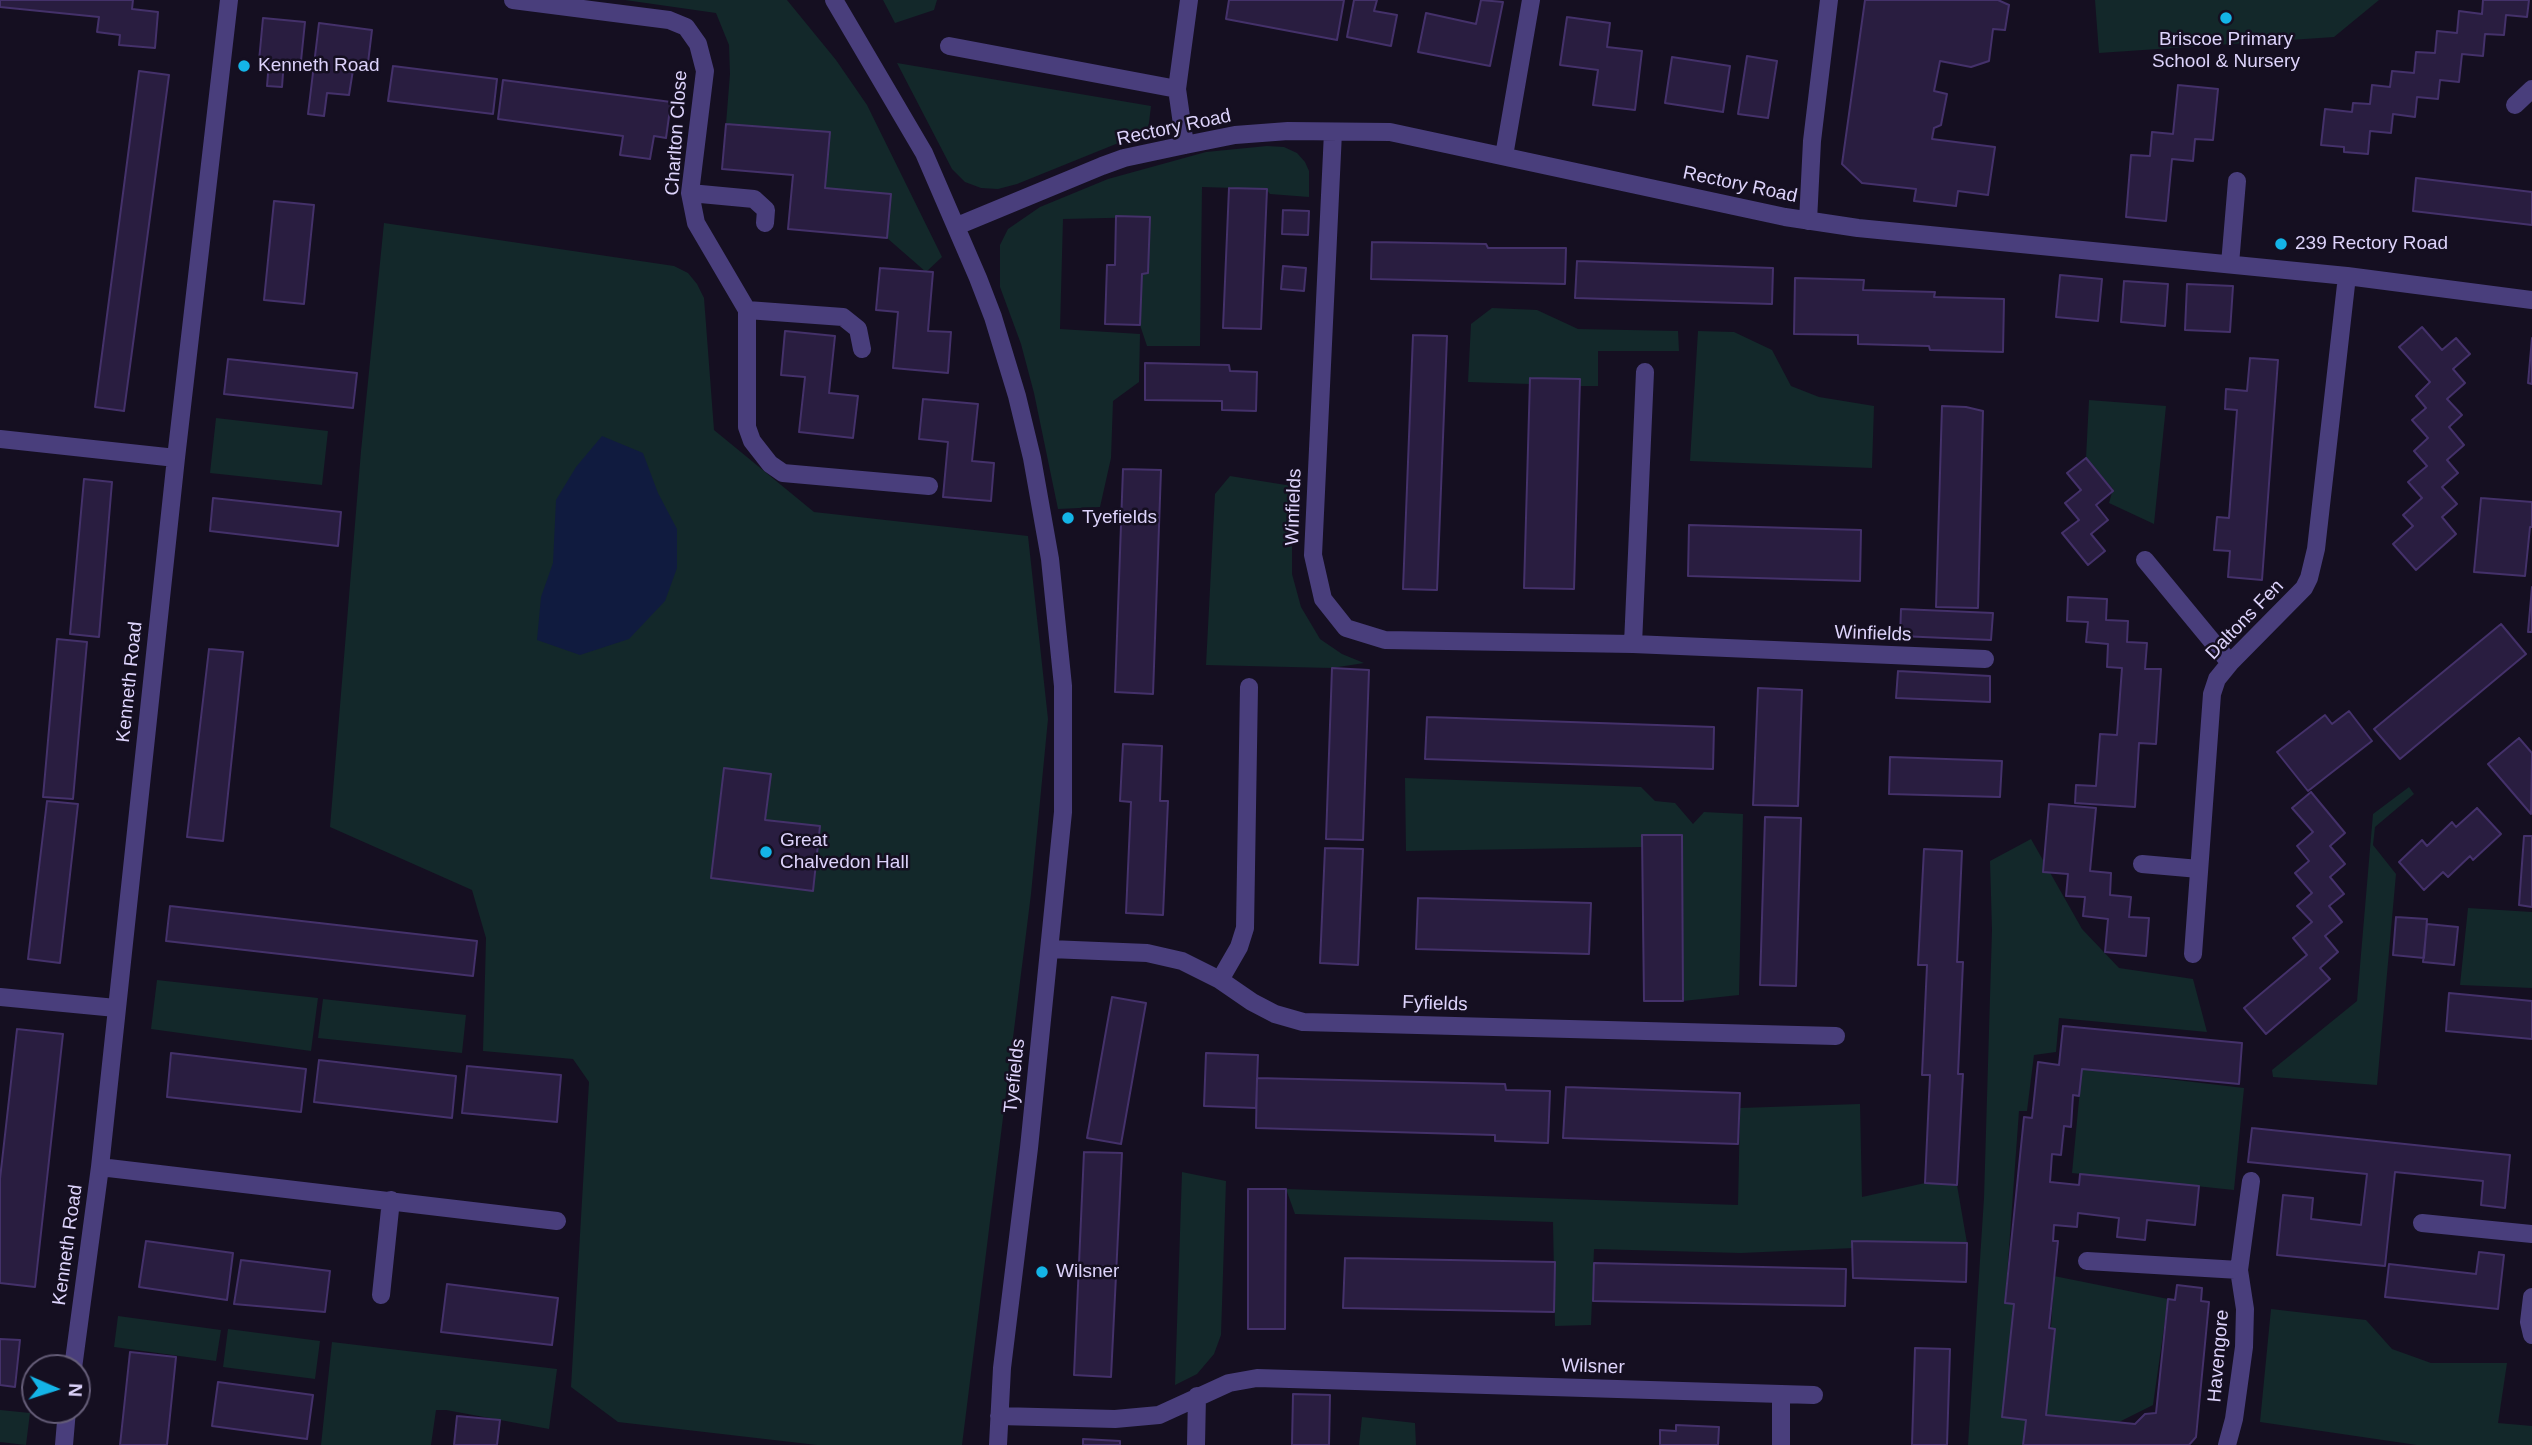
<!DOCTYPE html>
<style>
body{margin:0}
#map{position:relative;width:2532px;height:1445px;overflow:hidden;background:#150f21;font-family:Arial,sans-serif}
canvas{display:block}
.north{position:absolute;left:21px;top:1354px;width:70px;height:70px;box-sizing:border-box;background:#150f21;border:2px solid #655d78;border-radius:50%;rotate:93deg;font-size:19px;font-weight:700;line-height:28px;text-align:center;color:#ddd3fb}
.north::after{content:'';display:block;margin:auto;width:24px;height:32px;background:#14b4e7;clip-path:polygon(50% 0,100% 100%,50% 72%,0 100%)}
</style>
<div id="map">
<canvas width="2532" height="1445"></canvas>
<div class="north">N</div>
</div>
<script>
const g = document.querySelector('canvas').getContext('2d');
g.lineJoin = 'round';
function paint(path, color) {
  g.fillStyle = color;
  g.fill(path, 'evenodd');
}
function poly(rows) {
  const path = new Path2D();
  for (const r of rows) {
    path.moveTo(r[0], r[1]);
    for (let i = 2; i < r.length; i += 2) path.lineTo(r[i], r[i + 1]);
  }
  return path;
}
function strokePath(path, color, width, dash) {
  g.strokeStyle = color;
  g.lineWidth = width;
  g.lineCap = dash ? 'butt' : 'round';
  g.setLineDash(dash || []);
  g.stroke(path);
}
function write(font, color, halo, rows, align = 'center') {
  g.font = font + ' Arial,sans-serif';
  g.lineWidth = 5;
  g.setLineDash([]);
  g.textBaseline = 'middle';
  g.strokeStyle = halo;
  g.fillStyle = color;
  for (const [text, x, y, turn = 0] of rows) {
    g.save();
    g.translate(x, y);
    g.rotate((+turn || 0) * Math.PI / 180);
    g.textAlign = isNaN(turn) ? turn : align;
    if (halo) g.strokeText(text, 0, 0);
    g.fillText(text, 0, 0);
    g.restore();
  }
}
const green = poly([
 [625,0,787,0,836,60,867,105,942,257,926,272,887,238,891,194,825,188,830,132,726,124,730,74,729,45,716,13],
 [883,0,937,0,934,10,895,23],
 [2095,0,2379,0,2334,37,2099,53],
 [897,63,1151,106,1148,131,1017,184,998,189,981,188,965,182,952,169],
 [1267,146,1284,147,1297,153,1305,162,1309,171,1309,197,1270,194,1266,189,1202,187,1200,346,1147,346,1140,325,1142,274,1148,273,1150,217,1063,219,1060,329,1140,334,1139,382,1113,401,1111,458,1100,507,1058,509,1034,393,1021,344,1000,287,1000,245,1008,229,1040,207,1108,179,1206,152],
 [384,223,674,266,688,273,697,284,704,298,714,430,814,512,1028,536,1048,719,1031,894,962,1445,817,1445,618,1422,571,1387,589,1082,573,1059,483,1051,486,938,472,890,330,827,361,451],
 [1492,308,1537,310,1578,329,1678,331,1679,351,1598,351,1598,386,1580,386,1580,379,1531,378,1530,384,1468,382,1471,324],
 [1698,331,1734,332,1772,350,1791,386,1819,397,1874,406,1872,468,1690,461],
 [2089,400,2166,406,2154,524,2109,503,2113,489,2086,458],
 [216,418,328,431,322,485,210,473],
 [1230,476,1292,486,1292,574,1301,607,1320,639,1342,654,1364,663,1332,668,1206,665,1215,494],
 [1405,778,1641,787,1655,801,1675,803,1693,824,1704,812,1743,814,1739,995,1683,1001,1682,835,1643,835,1642,847,1406,851],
 [2409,787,2414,794,2375,827,2373,845,2396,874,2377,1085,2273,1077,2272,1070,2357,1001,2373,814],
 [2031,839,2082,929,2119,968,2193,979,2207,1032,2059,1018,2056,1052,2034,1055,2027,1111,2019,1111,2005,1303,2014,1304,2002,1417,2026,1420,2023,1445,1968,1445,1984,1198,1992,930,1990,861],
 [2468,908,2532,912,2532,988,2460,985],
 [157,980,318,998,311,1051,151,1029],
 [323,999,466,1015,462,1053,318,1038],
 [2082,1069,2244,1088,2234,1190,2072,1173],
 [1860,1104,1862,1197,1925,1183,1957,1185,1967,1243,1741,1253,1594,1249,1591,1325,1555,1326,1553,1222,1295,1214,1286,1189,1738,1205,1740,1108],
 [1182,1172,1226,1181,1221,1335,1214,1354,1197,1374,1175,1385],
 [2054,1276,2168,1299,2153,1405,2119,1422,2046,1415],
 [2271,1309,2366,1320,2392,1349,2431,1363,2507,1363,2498,1423,2532,1426,2532,1445,2417,1445,2260,1422],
 [118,1316,221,1330,216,1361,114,1347],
 [228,1329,320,1341,315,1379,223,1367],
 [332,1342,557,1369,549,1429,446,1410,436,1410,431,1445,321,1445],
 [0,1410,30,1413,26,1445,0,1442],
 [1362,1417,1415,1423,1416,1445,1359,1445]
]);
const water = poly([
 [602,436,643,453,658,493,677,529,677,568,665,601,629,639,580,655,537,640,541,597,553,563,556,500,576,467]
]);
const building = poly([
 [0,0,133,0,132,9,158,12,155,48,119,45,120,35,97,32,99,17,0,7,0,0],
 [1229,0,1344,0,1337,40,1226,19,1229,0],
 [1354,0,1377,0,1374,11,1397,15,1391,46,1347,37,1354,0],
 [1481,0,1503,2,1490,66,1418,52,1426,13,1476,24,1481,0],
 [1865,0,1998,0,2009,5,2005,30,1993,29,1989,61,1971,67,1940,61,1934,91,1947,94,1941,125,1934,128,1932,139,1995,147,1988,195,1958,191,1956,206,1914,201,1916,189,1862,183,1842,164,1865,0],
 [2483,0,2529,0,2527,17,2506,15,2504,35,2485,34,2483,56,2462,54,2459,82,2440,80,2438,99,2417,97,2415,117,2393,114,2391,133,2370,131,2368,154,2344,152,2344,147,2321,145,2325,109,2352,112,2353,103,2370,104,2372,85,2390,87,2392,71,2414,73,2416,52,2435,53,2437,31,2457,33,2459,11,2482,14,2483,0],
 [1567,17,1610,23,1607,47,1642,51,1635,110,1593,105,1598,70,1560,65,1567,17],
 [263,18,305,22,301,61,284,60,282,87,267,86,269,62,259,61,263,18],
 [319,23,372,30,367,71,353,70,349,95,327,93,324,116,308,114,319,23],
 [1747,56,1777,61,1768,118,1738,114,1747,56],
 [1672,57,1730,66,1723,112,1665,103,1672,57],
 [393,66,497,79,493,114,388,101,393,66],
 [139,71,169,75,124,411,95,407,139,71],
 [503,80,671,102,666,138,654,136,650,159,620,155,623,136,498,119,503,80],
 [2178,85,2218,89,2213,140,2195,139,2193,161,2172,159,2166,221,2126,217,2131,155,2150,156,2152,132,2173,134,2178,85],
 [726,124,830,132,825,188,891,194,887,238,788,229,793,175,722,169,726,124],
 [2416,178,2532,192,2532,225,2413,211,2416,178],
 [1229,188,1267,189,1261,329,1223,328,1229,188],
 [274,201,314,205,304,304,264,300,274,201],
 [1283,210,1309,211,1308,235,1282,234,1283,210],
 [1116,216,1150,217,1148,273,1142,274,1140,325,1105,324,1107,265,1115,265,1116,216],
 [1372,242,1486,244,1488,248,1566,248,1565,284,1371,279,1372,242],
 [1577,261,1773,268,1772,304,1575,298,1577,261],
 [1283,266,1306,268,1304,291,1281,289,1283,266],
 [880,268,933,272,928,331,951,332,948,373,893,368,898,312,876,310,880,268],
 [2060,275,2102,279,2098,321,2056,317,2060,275],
 [1795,278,1864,280,1863,290,1935,292,1934,297,2004,299,2003,352,1930,350,1929,346,1858,344,1858,335,1794,334,1795,278],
 [2124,281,2168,284,2165,326,2121,322,2124,281],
 [2187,284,2233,286,2230,332,2185,330,2187,284],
 [2422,327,2442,350,2456,338,2470,354,2453,369,2465,383,2447,399,2462,415,2449,427,2464,445,2447,460,2458,473,2442,487,2457,504,2442,517,2456,534,2416,570,2393,544,2413,526,2403,515,2422,498,2408,482,2427,466,2414,451,2428,438,2412,420,2426,408,2416,396,2430,382,2399,347,2422,327],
 [785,331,835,336,829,393,858,396,853,438,799,432,805,377,781,375,785,331],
 [1413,335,1447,336,1437,590,1403,589,1413,335],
 [2532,338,2532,384,2528,383,2532,338],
 [2250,358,2278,360,2262,580,2228,577,2230,551,2214,550,2217,517,2229,518,2237,410,2225,409,2226,389,2247,391,2250,358],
 [228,359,357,373,353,408,224,394,228,359],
 [1145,363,1229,365,1230,371,1257,372,1256,411,1222,410,1222,401,1145,400,1145,363],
 [1530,378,1580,379,1574,589,1524,588,1530,378],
 [923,399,978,404,972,461,994,463,991,501,943,497,948,442,919,439,923,399],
 [1942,406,1966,407,1983,411,1978,608,1936,607,1942,406],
 [2086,458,2113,491,2096,505,2108,520,2091,534,2105,551,2088,565,2062,533,2079,520,2065,503,2081,490,2067,473,2086,458],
 [1123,469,1161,470,1153,694,1115,692,1123,469],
 [84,479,112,482,99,637,70,634,84,479],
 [213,498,341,512,338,546,210,531,213,498],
 [2481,498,2532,502,2532,527,2530,527,2525,576,2474,572,2481,498],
 [1689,525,1861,530,1860,581,1688,576,1689,525],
 [2532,587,2532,632,2528,632,2532,587],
 [2068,597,2107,599,2106,620,2128,621,2127,642,2147,643,2145,669,2161,669,2156,744,2139,743,2135,807,2075,803,2076,785,2096,786,2100,734,2117,735,2122,668,2107,667,2108,644,2086,642,2088,622,2067,621,2068,597],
 [1901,609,1993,613,1991,640,1900,636,1901,609],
 [2501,624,2526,654,2400,759,2374,729,2501,624],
 [57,639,87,642,73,799,43,797,57,639],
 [209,649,243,652,223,841,187,837,209,649],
 [1332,668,1369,670,1363,840,1326,839,1332,668],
 [1898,671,1990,676,1990,702,1896,698,1898,671],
 [1758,688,1802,690,1798,806,1753,805,1758,688],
 [2349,711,2372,741,2308,791,2277,752,2325,715,2332,724,2349,711],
 [1427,717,1714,727,1713,769,1425,759,1427,717],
 [2519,738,2532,753,2531,814,2488,764,2519,738],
 [1123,744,1162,746,1160,801,1168,801,1163,915,1126,913,1131,802,1120,801,1123,744],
 [1890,757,2002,761,2000,797,1889,794,1890,757],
 [724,768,771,774,765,820,820,826,813,891,711,878,724,768],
 [2311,792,2345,833,2330,846,2345,864,2330,877,2344,894,2329,906,2342,922,2325,936,2338,952,2320,968,2330,979,2266,1034,2244,1008,2307,955,2293,938,2312,922,2297,906,2312,893,2295,873,2309,861,2297,846,2313,832,2292,808,2311,792],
 [47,801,78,804,60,963,28,959,47,801],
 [2049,804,2096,808,2090,871,2111,873,2110,895,2131,897,2129,917,2149,918,2146,956,2105,952,2108,919,2083,916,2085,897,2066,896,2068,874,2043,872,2049,804],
 [2477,808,2501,834,2473,860,2470,856,2448,877,2443,872,2424,890,2399,862,2422,840,2427,846,2452,822,2456,827,2477,808],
 [1765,817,1801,818,1796,986,1760,985,1765,817],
 [1642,835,1682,835,1683,1001,1644,1001,1642,835],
 [2524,836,2532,836,2532,907,2519,905,2524,836],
 [1325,848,1363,849,1358,965,1320,963,1325,848],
 [1924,849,1962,851,1957,962,1963,962,1958,1074,1963,1074,1957,1185,1925,1183,1930,1075,1922,1075,1927,965,1918,965,1924,849],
 [1418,898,1591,903,1589,954,1416,949,1418,898],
 [170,906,477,941,473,976,166,941,170,906],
 [2396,917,2427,919,2424,958,2393,955,2396,917],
 [2427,924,2458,927,2454,965,2423,962,2427,924],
 [2449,993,2532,1001,2532,1039,2446,1031,2449,993],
 [1112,997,1146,1003,1121,1144,1087,1138,1112,997],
 [2063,1026,2242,1043,2239,1084,2082,1069,2079,1096,2073,1095,2071,1127,2064,1126,2061,1155,2052,1154,2050,1182,2079,1185,2080,1174,2199,1186,2195,1225,2147,1220,2145,1240,2117,1237,2119,1218,2078,1213,2077,1227,2054,1225,2053,1241,2058,1241,2049,1328,2055,1329,2046,1415,2135,1424,2145,1414,2156,1413,2168,1299,2175,1300,2177,1285,2202,1288,2201,1301,2209,1302,2196,1437,2189,1445,2023,1445,2026,1420,2002,1417,2014,1304,2005,1303,2024,1117,2032,1118,2038,1062,2059,1065,2063,1026],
 [17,1029,63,1034,35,1287,0,1283,0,1179,17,1029],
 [171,1053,306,1069,301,1112,167,1097,171,1053],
 [1206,1053,1258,1055,1256,1108,1204,1106,1206,1053],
 [319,1060,456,1076,452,1118,314,1102,319,1060],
 [467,1066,561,1075,557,1122,462,1113,467,1066],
 [1257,1078,1505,1084,1506,1090,1550,1091,1548,1143,1495,1141,1495,1135,1256,1128,1257,1078],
 [1566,1087,1740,1093,1738,1144,1563,1138,1566,1087],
 [2252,1128,2510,1155,2505,1208,2481,1205,2483,1181,2395,1172,2385,1266,2277,1255,2283,1195,2313,1198,2311,1219,2361,1225,2367,1174,2248,1162,2252,1128],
 [1084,1152,1122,1153,1111,1377,1074,1375,1084,1152],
 [1248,1189,1286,1189,1285,1329,1248,1329,1248,1189],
 [146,1241,233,1253,227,1300,139,1287,146,1241],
 [1852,1241,1967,1243,1966,1282,1853,1278,1852,1241],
 [2479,1252,2504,1255,2498,1309,2385,1297,2389,1264,2476,1274,2479,1252],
 [1345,1258,1555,1262,1554,1312,1343,1308,1345,1258],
 [241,1260,330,1271,325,1312,234,1304,241,1260],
 [1594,1263,1846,1269,1845,1306,1593,1301,1594,1263],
 [447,1284,558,1298,552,1345,441,1332,447,1284],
 [0,1339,20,1340,15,1387,0,1385,0,1339],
 [1915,1348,1950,1349,1947,1445,1912,1445,1915,1348],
 [130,1352,176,1357,167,1445,120,1445,130,1352],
 [218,1382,313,1395,307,1439,212,1426,218,1382],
 [1293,1394,1330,1395,1329,1445,1292,1445,1293,1394],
 [457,1416,500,1420,497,1445,454,1445,457,1416],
 [1676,1425,1719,1427,1718,1445,1660,1445,1660,1430,1676,1431,1676,1425],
 [1083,1439,1120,1441,1120,1445,1083,1445,1083,1439]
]);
const minor = poly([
 [513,0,669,20,686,27,698,44,705,71,690,193,696,223,747,310,747,427,752,441,770,464,783,473,929,486],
 [834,0,924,153,978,278,993,317,1017,396,1032,458,1050,559,1063,686,1063,812,1029,1148,1002,1368,998,1445],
 [949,46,1177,89],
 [2515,105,2532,89],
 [1333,132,1313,555,1323,599,1346,628,1385,640,1633,644,1985,659],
 [1185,145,1177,89,1189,0],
 [1504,156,1531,0],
 [690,193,754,199,766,210,765,223],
 [1808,221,1812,141,1829,0],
 [957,226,1102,166,1124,158,1185,145,1235,135,1288,131,1390,132,1785,217,1858,228,2347,276,2532,300],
 [2230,264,2237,181],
 [747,310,843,317,858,329,862,349],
 [0,439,176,458],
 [2145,560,2230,663],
 [1633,644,1645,372],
 [2142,864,2199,869],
 [1050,949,1147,953,1182,961,1220,980,1252,1002,1275,1014,1303,1022,1836,1036],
 [2193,954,2212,694,2217,679,2230,663,2304,588,2309,578,2316,549,2347,276],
 [1220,980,1239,947,1245,928,1249,687],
 [0,997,116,1008],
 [100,1167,557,1221],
 [2422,1223,2532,1234],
 [2087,1261,2239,1270],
 [381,1295,391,1200],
 [2532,1297,2529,1322,2532,1335],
 [73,1368,100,1167,176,458,229,0],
 [999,1416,1115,1419,1159,1415,1229,1383,1257,1378,1814,1395],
 [64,1445,67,1410],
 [1196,1445,1197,1396],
 [1781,1445,1781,1394],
 [2227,1445,2234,1419,2244,1347,2245,1309,2239,1270,2251,1181]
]);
const markers = [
 [2226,18,7,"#14b4e7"],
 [244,66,7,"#14b4e7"],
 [2281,244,7,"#14b4e7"],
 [1068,518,7,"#14b4e7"],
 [766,852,7,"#14b4e7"],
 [1042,1272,7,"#14b4e7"]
];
const poiNames = [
 ["Briscoe Primary",2226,40,"center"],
 ["School & Nursery",2226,62,"center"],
 ["Kenneth Road",258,66],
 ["239 Rectory Road",2295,244],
 ["Tyefields",1082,518],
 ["Great",780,841],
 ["Chalvedon Hall",780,863],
 ["Wilsner",1056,1272]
];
const streetNames = [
 ["Rectory Road",1174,128,-12],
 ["Charlton Close",677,133,-86],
 ["Rectory Road",1740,185,12],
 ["Winfields",1294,507,-88],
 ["Daltons Fen",2245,620,-46],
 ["Winfields",1873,634,2],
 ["Kenneth Road",130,682,-84],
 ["Fyfields",1435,1004,2],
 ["Tyefields",1015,1076,-84],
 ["Kenneth Road",68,1245,-82],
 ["Havengore",2219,1356,-85],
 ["Wilsner",1593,1367,2]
];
paint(green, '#13282a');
paint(water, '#101b3f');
paint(building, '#291d40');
strokePath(building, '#44316a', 2);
strokePath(minor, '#493e7c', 18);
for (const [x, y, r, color] of markers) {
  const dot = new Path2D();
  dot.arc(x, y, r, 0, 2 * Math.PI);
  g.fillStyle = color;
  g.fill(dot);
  strokePath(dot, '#150f21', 2.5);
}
write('19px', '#ddd3fb', '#150f21', poiNames, 'left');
write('19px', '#ddd3fb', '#150f21', streetNames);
</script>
